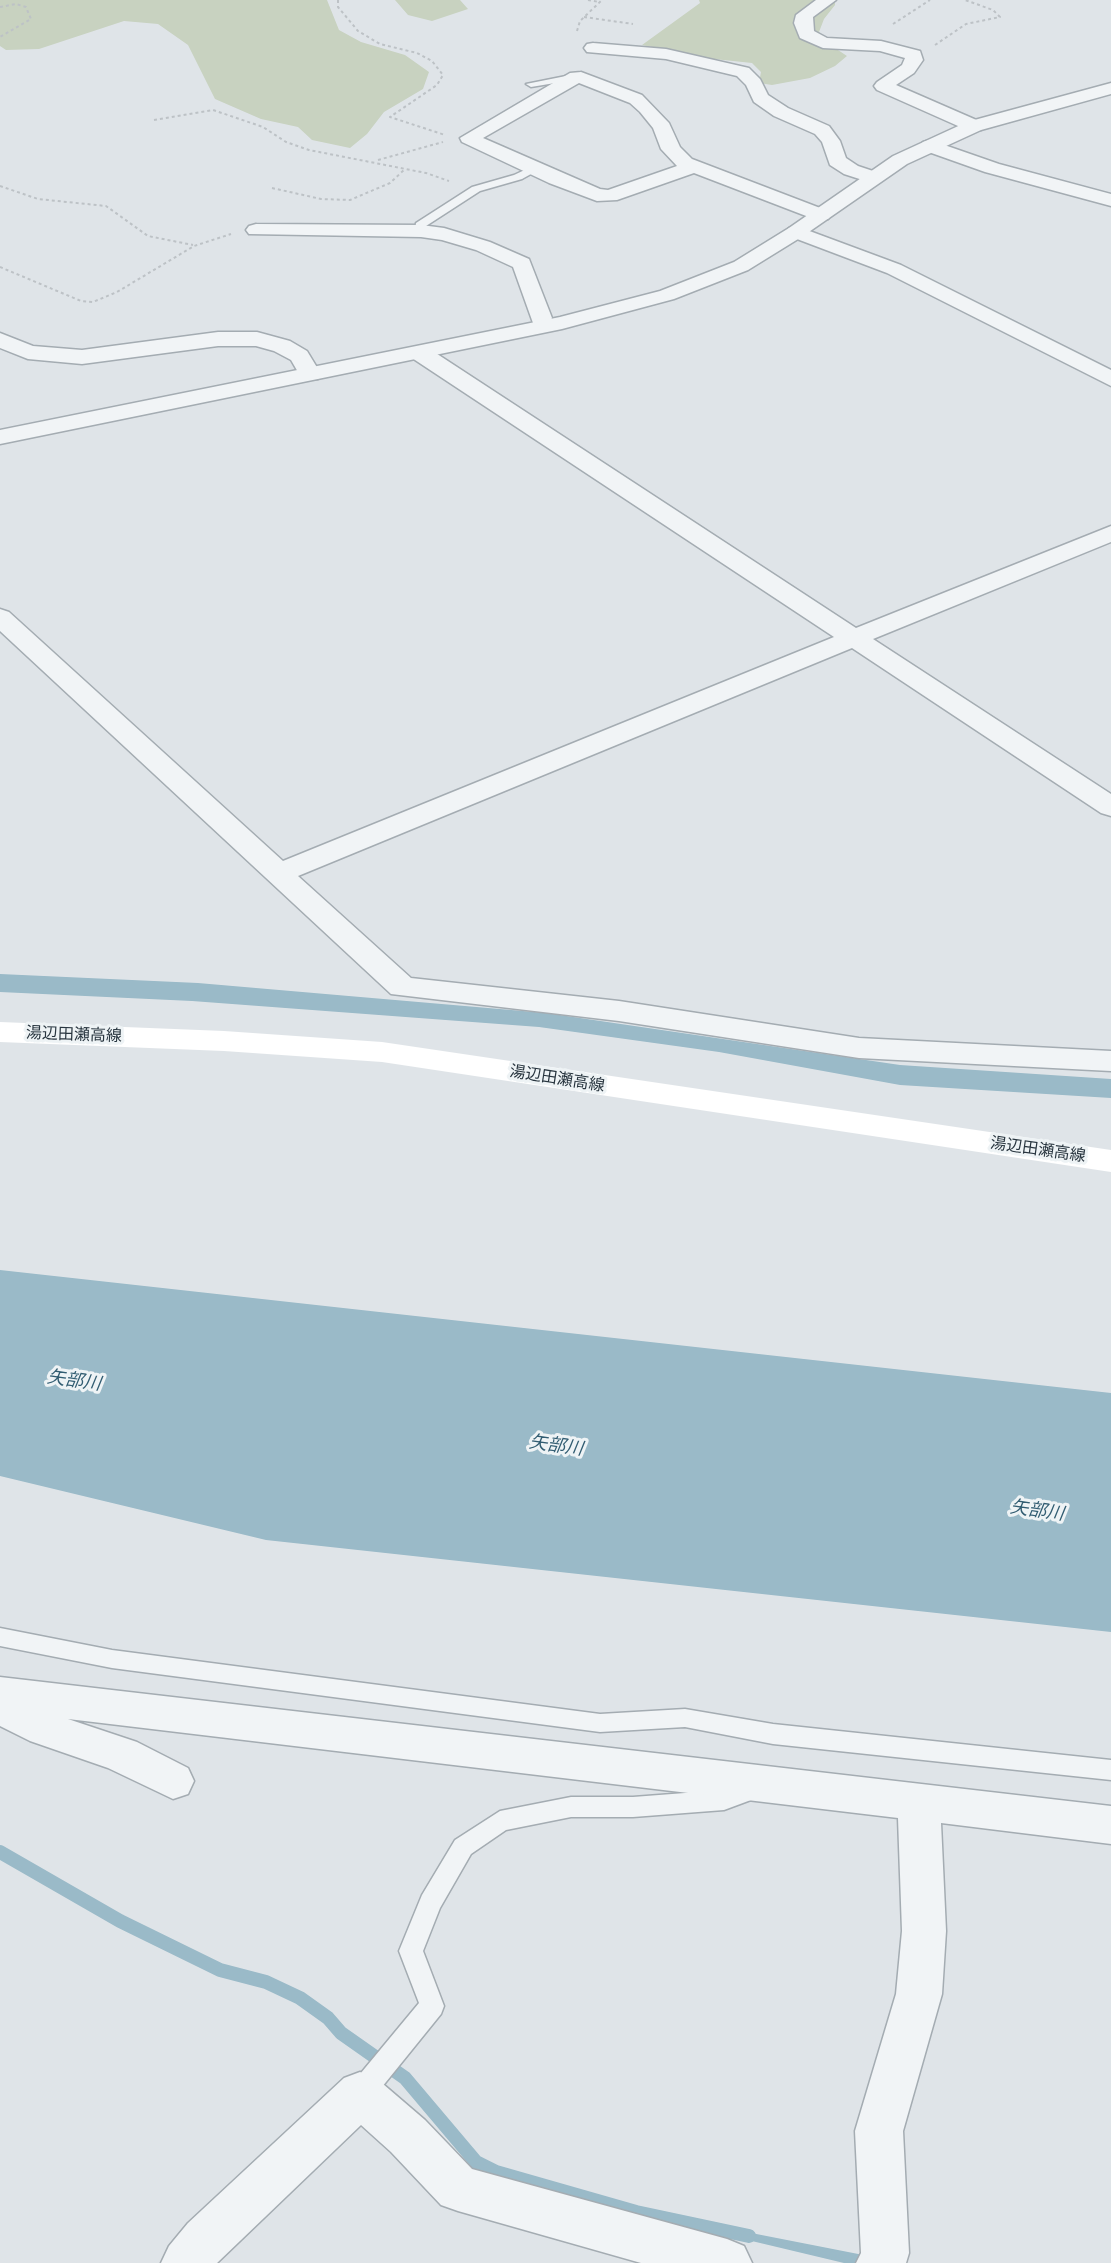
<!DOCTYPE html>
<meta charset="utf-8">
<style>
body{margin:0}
canvas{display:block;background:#dfe4e8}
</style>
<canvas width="1111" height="2263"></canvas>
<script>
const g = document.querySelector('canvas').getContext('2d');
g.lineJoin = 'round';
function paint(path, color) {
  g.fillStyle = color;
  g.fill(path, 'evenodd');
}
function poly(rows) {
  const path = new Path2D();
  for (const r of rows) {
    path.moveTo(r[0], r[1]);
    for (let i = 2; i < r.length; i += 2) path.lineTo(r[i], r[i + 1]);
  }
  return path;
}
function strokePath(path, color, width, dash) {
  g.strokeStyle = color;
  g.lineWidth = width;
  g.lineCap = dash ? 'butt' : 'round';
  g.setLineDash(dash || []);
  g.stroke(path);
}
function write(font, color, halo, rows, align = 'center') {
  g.font = font + ' Manrope,"Noto Sans JP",sans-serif';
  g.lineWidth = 6;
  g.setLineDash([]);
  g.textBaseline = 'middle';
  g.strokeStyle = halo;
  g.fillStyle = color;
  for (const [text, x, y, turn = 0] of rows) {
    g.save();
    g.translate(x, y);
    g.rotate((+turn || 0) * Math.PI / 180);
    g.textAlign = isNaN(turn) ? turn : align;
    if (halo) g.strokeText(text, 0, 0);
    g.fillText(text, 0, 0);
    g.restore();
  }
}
const green = poly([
 [0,0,327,0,339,30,361,42,405,55,429,72,423,89,384,112,367,134,350,148,312,140,298,127,261,119,215,99,188,45,158,24,124,21,39,49,6,50,0,46],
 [395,0,460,0,468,9,432,21,408,15],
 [699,0,835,0,835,5,824,19,819,32,829,44,847,56,835,66,810,78,772,85,759,83,761,72,752,63,714,59,642,45,700,3]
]);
const water = poly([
 [0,974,198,983,546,1013,900,1065,1111,1079,1111,1098,900,1085,719,1052,539,1027,192,1001,0,992],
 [0,1270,1111,1393,1111,1632,266,1540,0,1476],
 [736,2230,899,2262,905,2263,844,2263,735,2237]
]);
const stream = poly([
 [0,1852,120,1921,220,1970,266,1982,300,1998,328,2018,341,2033,405,2078,476,2162,496,2172,636,2212,749,2236]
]);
const path = poly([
 [338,0,338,7,358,31,380,44,417,53,432,61,443,75,437,85,390,117,445,135],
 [588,0,599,2],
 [0,7,16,4,26,7,31,19,0,37],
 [584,17,633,24],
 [893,24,930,0],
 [577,31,580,21,602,0],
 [935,45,966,24,1000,17,993,10,965,0],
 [154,120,213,110,263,127,286,142,309,150,426,173,449,181],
 [378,160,443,142],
 [0,186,38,199,106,206,148,236,193,245],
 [272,188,321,199,350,200,390,183,405,169],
 [0,267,81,301,93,302,117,292,194,246,231,234]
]);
const service = poly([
 [576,74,581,77,579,79,531,87,526,84,576,74],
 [531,167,540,169,522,179,480,191,426,226,425,233,415,231,416,223,472,187,514,175,531,167],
 [0,1628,112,1650,600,1714,685,1709,773,1724,1111,1760,1111,1780,773,1744,685,1727,600,1732,112,1668,0,1646,0,1628],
 [751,1780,759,1783,763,1790,759,1797,724,1810,633,1817,571,1817,506,1830,471,1854,440,1908,423,1951,444,2006,441,2014,369,2103,360,2106,351,2103,347,2094,351,2085,419,2003,399,1951,422,1895,455,1840,500,1811,571,1797,633,1797,724,1790,751,1780]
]);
const minor = poly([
 [816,0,836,0,813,17,814,31,827,38,881,41,920,51,923,60,914,73,896,85,981,122,983,126,981,130,967,130,877,90,874,86,877,82,902,65,905,58,880,51,823,48,800,38,794,23,796,15,816,0],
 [593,43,666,49,749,68,760,79,768,95,788,108,829,126,840,141,846,158,858,166,882,174,885,178,875,184,844,174,830,165,822,142,815,134,774,116,754,102,746,85,737,76,666,59,587,52,584,48,587,44,593,43],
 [581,72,642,95,669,123,680,147,692,159,828,211,831,215,828,219,814,219,694,173,617,200,597,201,549,183,462,142,460,138,570,73,581,72],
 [579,83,630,103,640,112,653,128,661,149,677,166,608,190,600,189,483,138,579,83],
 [930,140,999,164,1111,194,1111,206,985,172,923,150,920,146,923,142,930,140],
 [256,224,421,225,444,228,490,242,529,259,552,318,549,323,533,323,513,267,476,250,442,240,421,237,249,234,246,230,249,226,256,224],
 [796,226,901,265,1111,370,1111,386,887,273,789,236,786,232,789,228,796,226],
 [218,332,257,332,290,341,307,351,321,374,318,379,302,379,291,360,274,351,256,346,218,346,82,364,28,359,0,348,0,333,33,346,82,350,218,332],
 [420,346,428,348,856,628,1111,526,1111,542,873,639,1111,794,1111,816,1101,813,852,648,298,876,411,978,619,1001,859,1038,1111,1051,1111,1071,859,1058,619,1021,391,994,0,631,0,609,9,612,283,861,834,637,412,358,409,353,412,348,420,346],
 [0,1677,1111,1806,1111,1844,941,1823,946,1931,942,1994,903,2131,909,2253,906,2263,856,2263,861,2253,855,2131,896,1994,902,1931,898,1818,68,1719,137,1742,188,1768,194,1781,188,1794,173,1799,108,1768,30,1741,0,1726,0,1677],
 [360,2072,376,2078,425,2120,472,2169,727,2239,744,2246,752,2263,641,2263,458,2211,441,2205,391,2152,361,2125,217,2263,161,2263,169,2246,188,2223,344,2078,360,2072]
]);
const tertiary = poly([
 [1111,83,1111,94,981,130,907,164,803,236,748,270,674,299,562,329,0,444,0,430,560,317,660,291,734,262,789,228,893,156,967,122,1111,83]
]);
const secondary = poly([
 [0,1022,224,1031,382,1042,1111,1150,1111,1172,382,1062,224,1051,0,1042,0,1022]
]);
const streetNames = [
 ["湯辺田瀬高線",74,1035,2],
 ["湯辺田瀬高線",557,1079,9],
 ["湯辺田瀬高線",1038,1150,8]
];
const waterNames = [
 ["矢部川",74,1381,8],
 ["矢部川",556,1446,8],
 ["矢部川",1037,1511,8]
];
paint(green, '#c8d2c0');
paint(water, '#9abac8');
strokePath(stream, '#9abac8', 14);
strokePath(service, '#a4acb2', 3);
strokePath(minor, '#a4acb2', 3);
strokePath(tertiary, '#a4acb2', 3);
strokePath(path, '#bdc2c6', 2, [3, 3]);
paint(service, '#f1f4f6');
paint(minor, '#f1f4f6');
paint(tertiary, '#f1f4f6');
paint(secondary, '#fff');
write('16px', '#28353f', '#eef3f5', streetNames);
write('italic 18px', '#325d72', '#eef3f5', waterNames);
</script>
